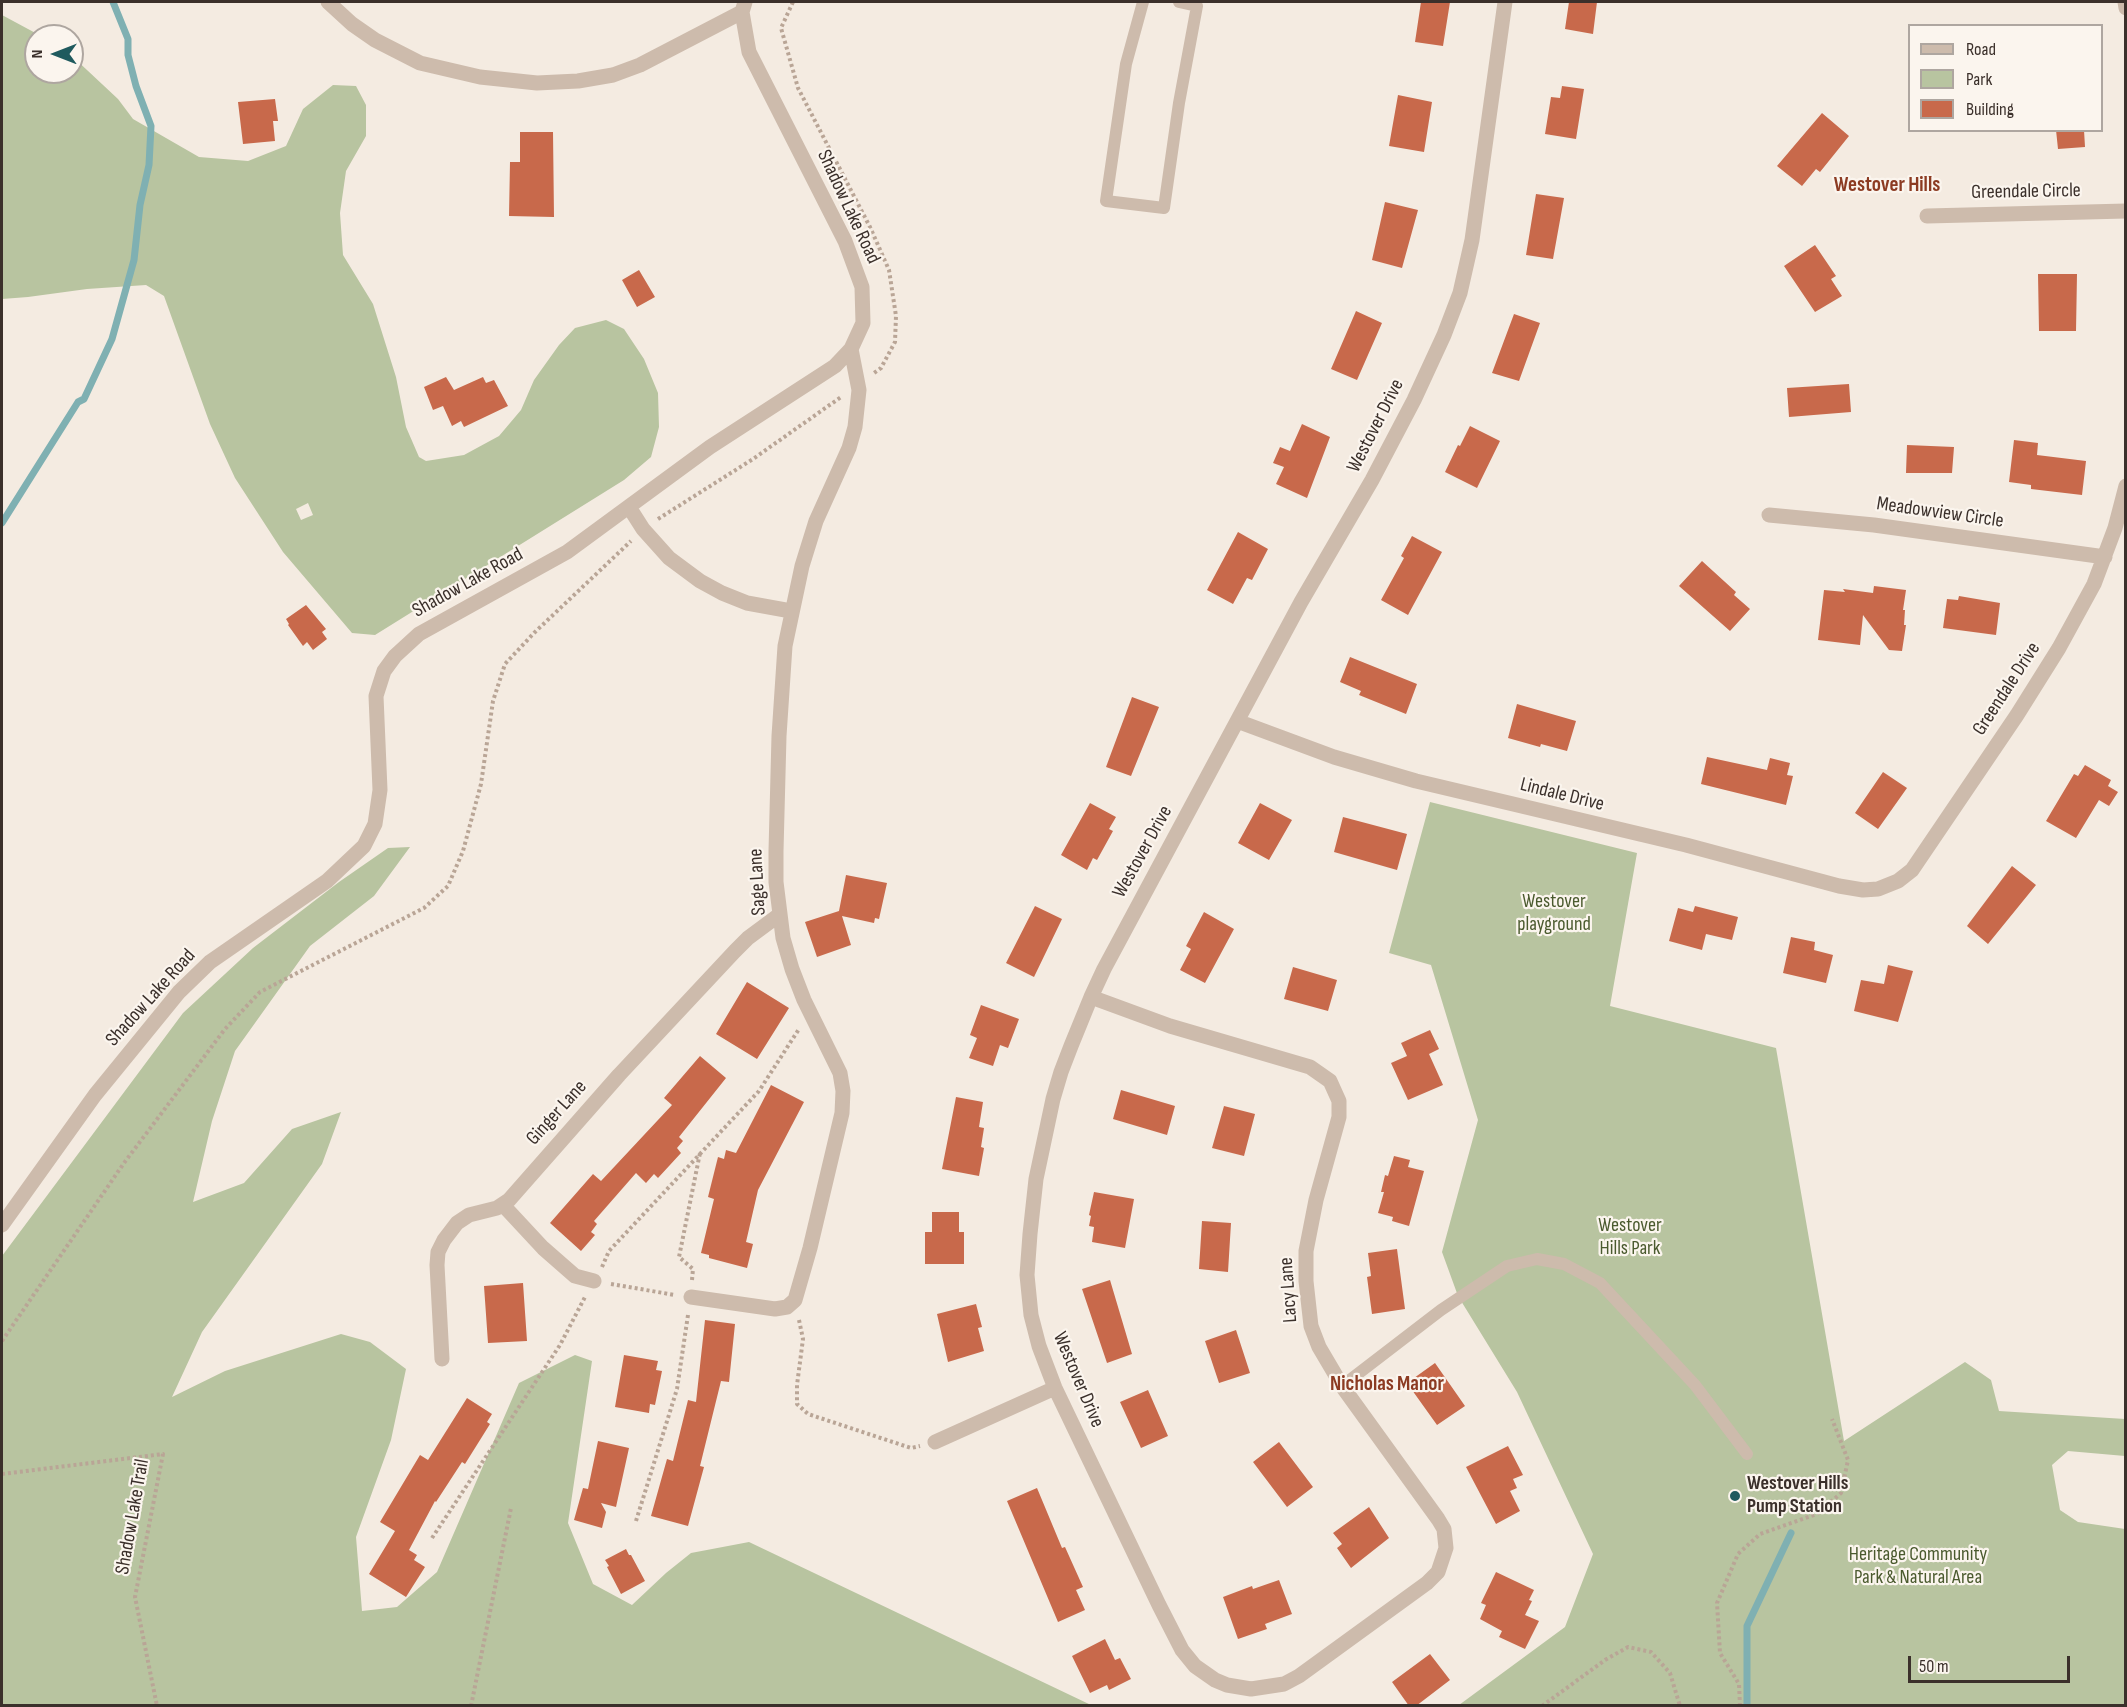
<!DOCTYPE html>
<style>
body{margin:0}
#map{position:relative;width:2127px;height:1707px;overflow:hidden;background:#f4ebe1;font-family:"Sofia Sans Condensed",sans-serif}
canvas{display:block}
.frame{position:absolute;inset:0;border:3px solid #3b302b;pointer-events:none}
.legend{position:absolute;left:1908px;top:24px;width:195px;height:108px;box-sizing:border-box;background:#fbf5ee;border:2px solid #aea6a0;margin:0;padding:8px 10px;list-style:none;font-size:18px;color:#3b302b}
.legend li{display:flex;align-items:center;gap:12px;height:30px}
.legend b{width:30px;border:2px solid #aea6a0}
.north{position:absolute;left:24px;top:24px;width:60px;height:60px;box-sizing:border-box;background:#fbf5ee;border:2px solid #aea6a0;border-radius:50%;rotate:270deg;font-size:16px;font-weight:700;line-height:24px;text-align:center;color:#3b302b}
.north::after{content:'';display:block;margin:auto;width:21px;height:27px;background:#1f5a5e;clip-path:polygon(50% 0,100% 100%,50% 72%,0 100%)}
.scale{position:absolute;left:1908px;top:1656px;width:162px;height:27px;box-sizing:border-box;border:3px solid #3b302b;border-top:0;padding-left:8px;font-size:18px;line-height:21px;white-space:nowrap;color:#3b302b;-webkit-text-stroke:4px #fbf5ee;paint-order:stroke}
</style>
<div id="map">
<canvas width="2127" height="1707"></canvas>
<div class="frame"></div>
<ul class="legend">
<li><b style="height:8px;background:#cdbbac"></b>Road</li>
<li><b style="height:16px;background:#b8c4a0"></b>Park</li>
<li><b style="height:16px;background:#c8694b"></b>Building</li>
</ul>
<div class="north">N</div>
<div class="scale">50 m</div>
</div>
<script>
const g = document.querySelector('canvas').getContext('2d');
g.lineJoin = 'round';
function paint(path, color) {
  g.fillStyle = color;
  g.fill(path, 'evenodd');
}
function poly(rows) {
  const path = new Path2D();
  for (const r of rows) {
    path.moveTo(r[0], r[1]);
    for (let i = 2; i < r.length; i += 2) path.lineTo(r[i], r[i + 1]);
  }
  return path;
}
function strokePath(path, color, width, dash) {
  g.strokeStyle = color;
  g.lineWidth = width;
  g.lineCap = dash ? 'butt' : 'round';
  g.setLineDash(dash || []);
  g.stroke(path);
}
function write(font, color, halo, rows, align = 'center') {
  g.font = font + ' "Sofia Sans Condensed",sans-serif';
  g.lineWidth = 4.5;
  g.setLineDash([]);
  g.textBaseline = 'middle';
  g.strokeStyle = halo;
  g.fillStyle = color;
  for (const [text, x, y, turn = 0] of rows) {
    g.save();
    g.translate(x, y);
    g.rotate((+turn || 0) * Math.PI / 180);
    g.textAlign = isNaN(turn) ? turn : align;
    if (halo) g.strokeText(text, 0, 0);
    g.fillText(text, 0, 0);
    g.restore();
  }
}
const green = poly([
 [2,15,41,36,36,36,36,72,72,72,72,56,118,99,133,119,199,157,248,161,286,146,303,109,333,85,356,86,366,105,366,136,346,171,340,213,343,255,373,304,396,377,406,427,419,457,426,461,464,455,499,436,521,410,534,380,559,345,575,328,606,320,624,329,644,359,658,393,659,427,651,457,624,480,375,635,352,633,283,552,235,478,210,424,164,296,146,285,87,289,28,297,2,299],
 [308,503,313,515,301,520,296,509],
 [1430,802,1637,853,1610,1006,1776,1048,1844,1441,1965,1362,1991,1380,1999,1411,2125,1419,2125,1456,2068,1451,2052,1465,2060,1510,2078,1522,2125,1529,2125,1705,1459,1705,1565,1627,1593,1554,1517,1392,1458,1296,1442,1252,1478,1120,1431,965,1389,953],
 [410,847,374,896,310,946,235,1051,212,1121,193,1202,244,1183,292,1129,341,1112,322,1164,202,1332,172,1397,225,1371,341,1334,370,1342,406,1369,391,1440,356,1537,362,1611,397,1607,437,1572,519,1383,575,1355,592,1361,568,1523,593,1584,632,1605,666,1573,691,1553,749,1542,1091,1705,2,1705,2,1256,183,1013,253,948,339,882,388,848]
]);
const stream = poly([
 [2,523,78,402,84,399,112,339,134,260,140,205,149,165,151,126,136,86,128,55,128,39,113,2],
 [1747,1706,1747,1626,1791,1533]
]);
const building = poly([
 [1421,2,1450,2,1443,46,1415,42],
 [1569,2,1597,2,1593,34,1565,29],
 [1562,86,1584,89,1576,139,1545,134,1551,97,1560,98],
 [1398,95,1432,102,1424,152,1389,146],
 [275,99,278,121,273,121,275,141,243,144,238,102],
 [1822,113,1849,136,1820,172,1816,169,1802,186,1777,166],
 [2056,130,2084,130,2085,147,2058,149],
 [520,132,553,132,554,217,509,216,510,162,520,162],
 [1536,194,1564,198,1553,259,1526,255],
 [1385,202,1418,210,1402,268,1372,260],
 [1815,245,1836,276,1831,279,1842,296,1815,312,1784,266],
 [639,270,655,297,637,307,622,280],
 [2038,274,2077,274,2076,331,2039,331],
 [1356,311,1382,323,1357,380,1331,369],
 [1514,314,1540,323,1519,381,1492,373],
 [446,377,454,390,483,377,486,383,494,380,508,406,464,427,461,421,452,426,443,406,433,410,424,387],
 [1849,384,1851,412,1789,417,1787,388],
 [1302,424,1330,437,1307,498,1276,484,1284,467,1273,463,1280,447,1290,451],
 [1470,426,1500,441,1477,488,1445,472,1458,445,1460,446],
 [2014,440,2038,443,2037,455,2086,461,2082,495,2031,489,2031,485,2009,482],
 [1907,445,1954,447,1952,473,1906,473],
 [1238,532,1268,549,1252,580,1247,578,1233,604,1207,590],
 [1412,536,1442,552,1408,615,1381,600,1404,558,1401,556],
 [1702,561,1736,592,1734,595,1750,609,1730,631,1679,586],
 [1874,586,1906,590,1903,610,1905,610,1904,625,1906,625,1902,651,1889,650,1863,615,1860,645,1818,640,1824,590,1845,592,1843,589,1873,593],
 [1959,596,2000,603,1996,635,1943,628,1947,599,1958,600],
 [306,605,326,629,322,632,327,639,313,650,307,642,303,646,288,625,289,624,286,619],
 [1350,657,1417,684,1406,714,1359,695,1361,691,1340,682],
 [1132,697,1159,707,1131,776,1106,767],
 [1517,704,1576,721,1567,751,1541,744,1540,747,1508,738],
 [1707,757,1767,770,1770,758,1790,763,1787,775,1793,776,1786,805,1701,784],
 [2085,765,2111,780,2108,786,2118,792,2109,806,2099,800,2076,838,2046,821,2074,774,2078,776],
 [1883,772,1907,788,1878,829,1855,813],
 [1090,803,1116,817,1109,829,1113,831,1097,860,1093,858,1087,870,1061,855],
 [1260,803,1292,820,1269,860,1238,843],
 [1343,817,1407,834,1397,870,1334,852],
 [2012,866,2036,885,1988,944,1967,926],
 [846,875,887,883,879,919,875,918,874,923,842,916,851,945,817,957,805,922,839,911],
 [1035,906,1062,919,1034,977,1006,963],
 [1695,906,1738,917,1732,940,1706,934,1702,950,1669,941,1678,908,1693,912],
 [1204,912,1234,929,1205,983,1180,970,1191,949,1186,946],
 [1791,937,1815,942,1814,950,1833,955,1826,983,1783,973],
 [1888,965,1913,971,1898,1022,1854,1011,1861,980,1884,984],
 [1293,967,1337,980,1328,1011,1284,999],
 [747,982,789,1008,757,1059,716,1034],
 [981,1005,1019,1019,1008,1048,1000,1045,993,1066,969,1058,977,1038,970,1035],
 [1430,1030,1439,1049,1429,1054,1443,1085,1408,1100,1391,1063,1407,1056,1401,1043],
 [700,1056,726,1078,679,1137,683,1141,677,1148,681,1153,658,1178,654,1174,646,1183,636,1173,594,1221,597,1224,591,1232,595,1235,581,1251,550,1223,593,1174,601,1181,672,1105,664,1098],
 [771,1085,804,1102,758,1190,746,1242,753,1244,747,1268,709,1258,709,1255,701,1253,714,1199,708,1197,718,1157,724,1159,726,1150,736,1153],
 [1121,1090,1175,1106,1167,1135,1113,1119],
 [956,1097,983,1102,979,1127,984,1128,981,1147,984,1148,979,1176,942,1169],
 [1224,1106,1255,1114,1244,1156,1212,1148],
 [1394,1156,1410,1160,1408,1167,1424,1171,1409,1226,1392,1221,1393,1217,1378,1213,1384,1192,1381,1192,1385,1175,1388,1176],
 [1094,1192,1134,1199,1125,1248,1092,1242,1094,1227,1089,1226,1091,1216,1089,1215],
 [932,1212,959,1212,959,1232,964,1232,964,1264,925,1264,925,1232,932,1232],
 [1202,1221,1231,1223,1228,1272,1199,1269],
 [1397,1249,1405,1309,1372,1314,1367,1277,1371,1276,1368,1253],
 [1110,1280,1132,1354,1107,1363,1082,1289],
 [523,1283,527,1341,488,1343,484,1286],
 [976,1304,982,1327,978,1328,984,1351,948,1362,937,1314],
 [705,1320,735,1324,729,1382,721,1381,700,1466,704,1467,688,1526,651,1516,667,1459,673,1461,688,1400,696,1402],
 [1236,1330,1250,1373,1219,1383,1205,1341],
 [624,1355,658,1361,656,1370,662,1371,655,1405,650,1404,649,1413,615,1407],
 [1435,1363,1465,1406,1437,1425,1407,1383],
 [1148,1390,1168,1436,1141,1448,1120,1402],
 [467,1398,492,1414,487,1422,490,1424,465,1464,462,1462,436,1502,435,1501,409,1550,417,1555,414,1560,425,1567,406,1597,369,1574,395,1531,380,1522,420,1455,428,1460],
 [598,1441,629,1448,616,1507,601,1503,606,1512,602,1528,574,1520,583,1488,588,1489],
 [1279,1442,1313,1487,1287,1507,1253,1462],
 [1508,1446,1523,1475,1513,1479,1517,1488,1510,1491,1520,1511,1496,1524,1466,1467],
 [1037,1488,1062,1548,1065,1547,1083,1587,1076,1590,1085,1610,1058,1622,1007,1501],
 [1369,1507,1389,1538,1351,1568,1337,1548,1342,1544,1333,1533],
 [626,1549,629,1555,631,1555,645,1581,621,1594,607,1567,609,1566,605,1560],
 [1496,1572,1534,1590,1529,1600,1532,1601,1525,1615,1539,1621,1525,1649,1499,1637,1502,1631,1480,1619,1486,1605,1481,1603],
 [1279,1580,1292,1614,1265,1624,1267,1629,1238,1639,1223,1597,1252,1586,1253,1589],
 [1105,1639,1115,1660,1120,1658,1131,1679,1109,1690,1107,1685,1090,1693,1072,1656],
 [1430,1654,1450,1680,1416,1706,1409,1706,1392,1682]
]);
const path = poly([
 [793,2,781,28,798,88,870,227,889,270,896,316,895,342,881,368,874,373],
 [658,519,753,459,841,397],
 [602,1267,609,1251,759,1091,799,1029],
 [692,1280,693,1269,679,1257,700,1153],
 [611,1284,675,1295],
 [799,1320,803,1339,797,1385,797,1404,808,1414,911,1448,920,1446],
 [2,1341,124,1163,225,1029,260,992,424,908,448,886,463,851,481,784,493,701,505,664,534,633,631,541],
 [2,1474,163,1454,135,1597,157,1706],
 [636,1521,677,1389,688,1315],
 [432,1538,560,1345,585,1297],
 [471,1706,511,1508],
 [1542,1706,1605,1660,1628,1647,1651,1652,1670,1673,1680,1706],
 [1740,1706,1739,1684,1720,1653,1717,1603,1738,1554,1760,1534,1817,1514,1841,1493,1848,1460,1832,1419]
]);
const lane = poly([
 [1143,2,1126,64,1106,201,1164,208,1179,103,1197,6,1179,2],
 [1342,1386,1441,1310,1507,1266,1537,1259,1564,1264,1600,1283,1695,1385,1747,1454]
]);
const street = poly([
 [328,2,352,24,375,40,420,63,480,77,537,83,578,81,613,75,640,65,742,12],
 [2125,2,2126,8],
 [1927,216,2126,211],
 [629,507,643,529,669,558,700,581,722,593,747,603,791,611],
 [1769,515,1874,525,2105,557],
 [1237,721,1334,757,1416,781,1686,845,1839,886,1863,890,1878,889,1898,881,1912,870,2017,715,2059,648,2094,584,2115,528,2126,486],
 [1091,997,1170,1026,1310,1067,1330,1081,1339,1101,1339,1117,1316,1200,1306,1251,1306,1281,1311,1326,1319,1347,1342,1386,1438,1519,1444,1529,1446,1548,1438,1572,1427,1583,1299,1676,1284,1684,1251,1689,1227,1685,1215,1680,1195,1666,1182,1650,1159,1605,1055,1388,1039,1346,1031,1315,1027,1275,1030,1234,1036,1179,1053,1099,1061,1072,1071,1046,1091,997,1104,969,1301,602,1372,480,1414,400,1444,335,1460,293,1472,240,1505,2],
 [503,1205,543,1248,575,1276,594,1281],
 [2,1225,95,1095,179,992,210,962,327,881,364,846,375,824,380,790,376,696,384,671,395,656,419,634,567,552,710,447,835,366,851,349,863,323,862,287,845,241,749,52,742,12,745,2],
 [691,1297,775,1309,787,1307,795,1300,810,1248,842,1113,843,1091,840,1073,804,1000,792,969,783,938,776,882,776,851,779,736,785,646,802,566,816,521,849,448,855,427,859,390,851,349],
 [442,1359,437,1265,438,1252,444,1240,457,1223,469,1215,497,1208,509,1200,619,1075,735,951,748,938,779,915],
 [935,1442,1055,1388]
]);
const markers = [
 [1735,1496,6,"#1f5a5e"]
];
const streetNames = [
 ["Greendale Circle",2026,192,-1],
 ["Shadow Lake Road",848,207,65],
 ["Westover Drive",1376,426,-63],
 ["Meadowview Circle",1940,513,8],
 ["Shadow Lake Road",468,583,-29],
 ["Greendale Drive",2007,689,-57],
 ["Lindale Drive",1562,795,14],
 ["Westover Drive",1143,852,-61],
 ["Sage Lane",758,882,-93],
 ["Shadow Lake Road",151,998,-48],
 ["Ginger Lane",557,1113,-48],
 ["Lacy Lane",1289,1290,-94],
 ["Westover Drive",1078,1380,67],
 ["Shadow Lake Trail",133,1517,-80]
];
const parkNames = [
 ["Westover",1554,902],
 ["playground",1554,925],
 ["Westover",1630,1226],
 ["Hills Park",1630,1249],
 ["Heritage Community",1918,1555],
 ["Park & Natural Area",1918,1578]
];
const poiNames = [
 ["Westover Hills",1747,1484],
 ["Pump Station",1747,1507]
];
const neighbourhoodNames = [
 ["Westover Hills",1887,186],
 ["Nicholas Manor",1387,1385]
];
paint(green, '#b8c4a0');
strokePath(stream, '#7fb0b2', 7);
paint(building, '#c8694b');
strokePath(path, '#b9a596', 4, [3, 3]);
strokePath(lane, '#cdbbac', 12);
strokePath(street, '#cdbbac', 15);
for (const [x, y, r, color] of markers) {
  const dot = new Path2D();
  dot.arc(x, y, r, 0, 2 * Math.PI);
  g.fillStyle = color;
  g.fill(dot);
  strokePath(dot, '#fbf5ee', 2);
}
write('20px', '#3b302b', '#fbf5ee', streetNames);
write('20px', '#4a5a2e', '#fbf5ee', parkNames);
write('bold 20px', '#3b302b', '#fbf5ee', poiNames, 'left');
write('bold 21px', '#8c3b22', '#fbf5ee', neighbourhoodNames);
</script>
